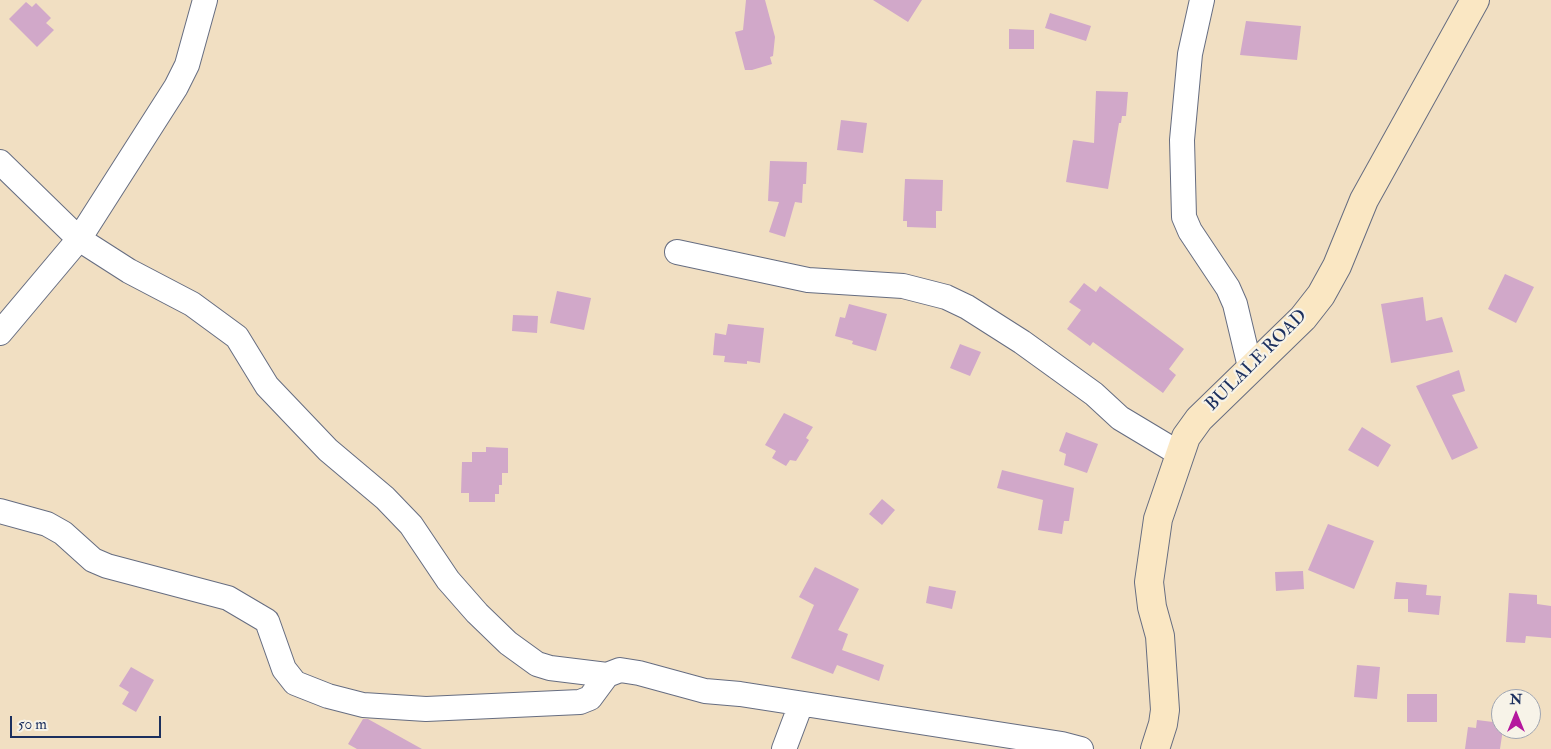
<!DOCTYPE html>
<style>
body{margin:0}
#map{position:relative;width:1551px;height:749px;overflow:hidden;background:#f1dfc2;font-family:"IM FELL Double Pica",serif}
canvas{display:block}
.north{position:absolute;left:1491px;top:689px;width:50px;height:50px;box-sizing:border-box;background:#f7f3e8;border:1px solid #9fa5b1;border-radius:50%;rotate:0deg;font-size:14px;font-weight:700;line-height:20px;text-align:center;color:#1b2f5e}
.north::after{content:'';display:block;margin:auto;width:18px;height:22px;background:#b5179e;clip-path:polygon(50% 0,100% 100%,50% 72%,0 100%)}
.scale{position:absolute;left:10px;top:716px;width:151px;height:22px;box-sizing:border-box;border:2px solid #1b2f5e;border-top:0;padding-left:6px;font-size:15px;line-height:18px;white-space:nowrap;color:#1b2f5e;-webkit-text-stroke:4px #f7f3e8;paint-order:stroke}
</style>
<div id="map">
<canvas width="1551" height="749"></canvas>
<div class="north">N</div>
<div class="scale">50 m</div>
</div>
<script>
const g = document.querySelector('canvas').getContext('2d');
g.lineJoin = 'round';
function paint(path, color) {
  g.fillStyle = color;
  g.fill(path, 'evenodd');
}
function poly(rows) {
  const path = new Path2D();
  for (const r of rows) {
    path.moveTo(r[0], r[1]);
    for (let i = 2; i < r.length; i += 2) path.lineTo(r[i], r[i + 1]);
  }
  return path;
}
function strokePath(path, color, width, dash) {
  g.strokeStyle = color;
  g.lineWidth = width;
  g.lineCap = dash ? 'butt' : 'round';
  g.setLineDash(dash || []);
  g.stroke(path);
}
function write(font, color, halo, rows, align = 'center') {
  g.font = font + ' "IM FELL Double Pica",serif';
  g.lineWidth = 4.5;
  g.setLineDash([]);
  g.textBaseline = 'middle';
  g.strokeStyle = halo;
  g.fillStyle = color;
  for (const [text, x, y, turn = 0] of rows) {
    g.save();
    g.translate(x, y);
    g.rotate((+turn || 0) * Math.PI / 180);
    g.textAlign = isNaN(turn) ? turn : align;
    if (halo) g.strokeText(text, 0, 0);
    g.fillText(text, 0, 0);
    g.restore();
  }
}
const building = poly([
 [746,0,765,0,775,37,773,56,770,57,772,64,752,70,745,70,735,32,743,30],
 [873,0,922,0,908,22],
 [26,2,32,7,36,3,51,18,46,23,54,30,37,47,9,19],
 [1050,13,1091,26,1086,41,1045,28],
 [1246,21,1301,26,1297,60,1240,55],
 [1009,29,1034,30,1034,49,1009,49],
 [1096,91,1128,92,1126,116,1122,116,1121,123,1119,123,1108,189,1066,182,1073,140,1094,143],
 [841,120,867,123,863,153,837,150],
 [770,161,807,162,806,184,803,184,802,203,795,202,785,237,769,232,779,202,768,201],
 [905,179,943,180,942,211,936,211,936,228,907,227,907,221,903,221],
 [1505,274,1534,287,1516,323,1488,309],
 [1084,283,1096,292,1100,286,1184,349,1169,369,1176,375,1163,393,1093,342,1090,346,1067,329,1081,310,1069,302],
 [557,291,591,298,584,330,550,323],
 [1423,297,1426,321,1442,317,1453,352,1391,363,1381,304],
 [849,304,887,314,876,351,852,344,853,341,835,336,840,317,845,318],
 [513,315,538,316,537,333,512,331],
 [728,324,764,328,760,363,747,361,747,364,724,362,725,356,713,355,715,333,726,335],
 [960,344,981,352,970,376,950,368],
 [1459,370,1465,391,1452,395,1478,448,1452,460,1416,386],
 [784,413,813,427,806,438,809,440,796,461,790,460,786,466,772,458,776,451,765,445],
 [1362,427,1391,445,1378,467,1348,450],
 [1066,432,1098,444,1087,473,1064,465,1066,454,1059,451],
 [486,447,508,448,508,473,502,473,502,485,499,485,499,494,495,494,495,502,469,502,469,493,461,493,462,462,472,462,472,452,486,452],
 [1002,470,1074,488,1069,521,1064,521,1062,534,1038,530,1043,500,997,488],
 [882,499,895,510,882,525,869,514],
 [1328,524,1374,541,1354,589,1308,570],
 [815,567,859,589,838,630,848,634,842,650,884,665,879,681,837,665,833,674,791,658,814,605,799,597],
 [1303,571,1304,589,1276,591,1275,572],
 [1396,582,1427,585,1426,595,1441,596,1439,615,1408,612,1408,599,1394,599],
 [929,586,956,591,952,609,926,603],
 [1509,593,1537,595,1537,604,1551,606,1551,638,1526,636,1525,643,1506,642],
 [1357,665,1380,667,1377,699,1354,697],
 [131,667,154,680,136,712,122,704,129,692,119,686],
 [1407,694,1437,694,1437,722,1407,722],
 [363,719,368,719,422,749,357,749,348,744],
 [1477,720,1501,723,1503,729,1500,749,1465,749,1468,727,1476,728]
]);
const street = poly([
 [1202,0,1190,54,1182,140,1184,217,1190,231,1228,288,1235,304,1250,367],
 [0,162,79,239,129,271,192,304,237,337,267,386,328,450,385,498,411,525,448,580,477,613,508,643,537,664,550,668,607,675],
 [677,252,808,280,903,286,946,297,967,307,1022,342,1094,394,1120,418,1180,454],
 [0,333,79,239,176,87,187,65,205,0],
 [0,511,47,524,63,533,93,560,107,566,228,598,267,621,284,669,295,683,328,696,363,705,426,709,580,702,590,698,607,675,620,670,639,673,705,691,740,694,1062,744,1081,749],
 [784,749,801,704]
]);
const secondary = poly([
 [1155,749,1163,724,1165,710,1160,636,1152,607,1149,582,1158,519,1186,437,1199,419,1303,318,1321,295,1337,266,1364,200,1475,0]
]);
const streetNames = [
 ["BULALE ROAD",1257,361,-45]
];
paint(building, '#d1a8c9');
strokePath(street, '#666d81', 26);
strokePath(secondary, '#666d81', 30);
strokePath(street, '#fff', 24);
strokePath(secondary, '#fae7c3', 28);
write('18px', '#1b2f5e', '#f7f3e8', streetNames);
</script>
